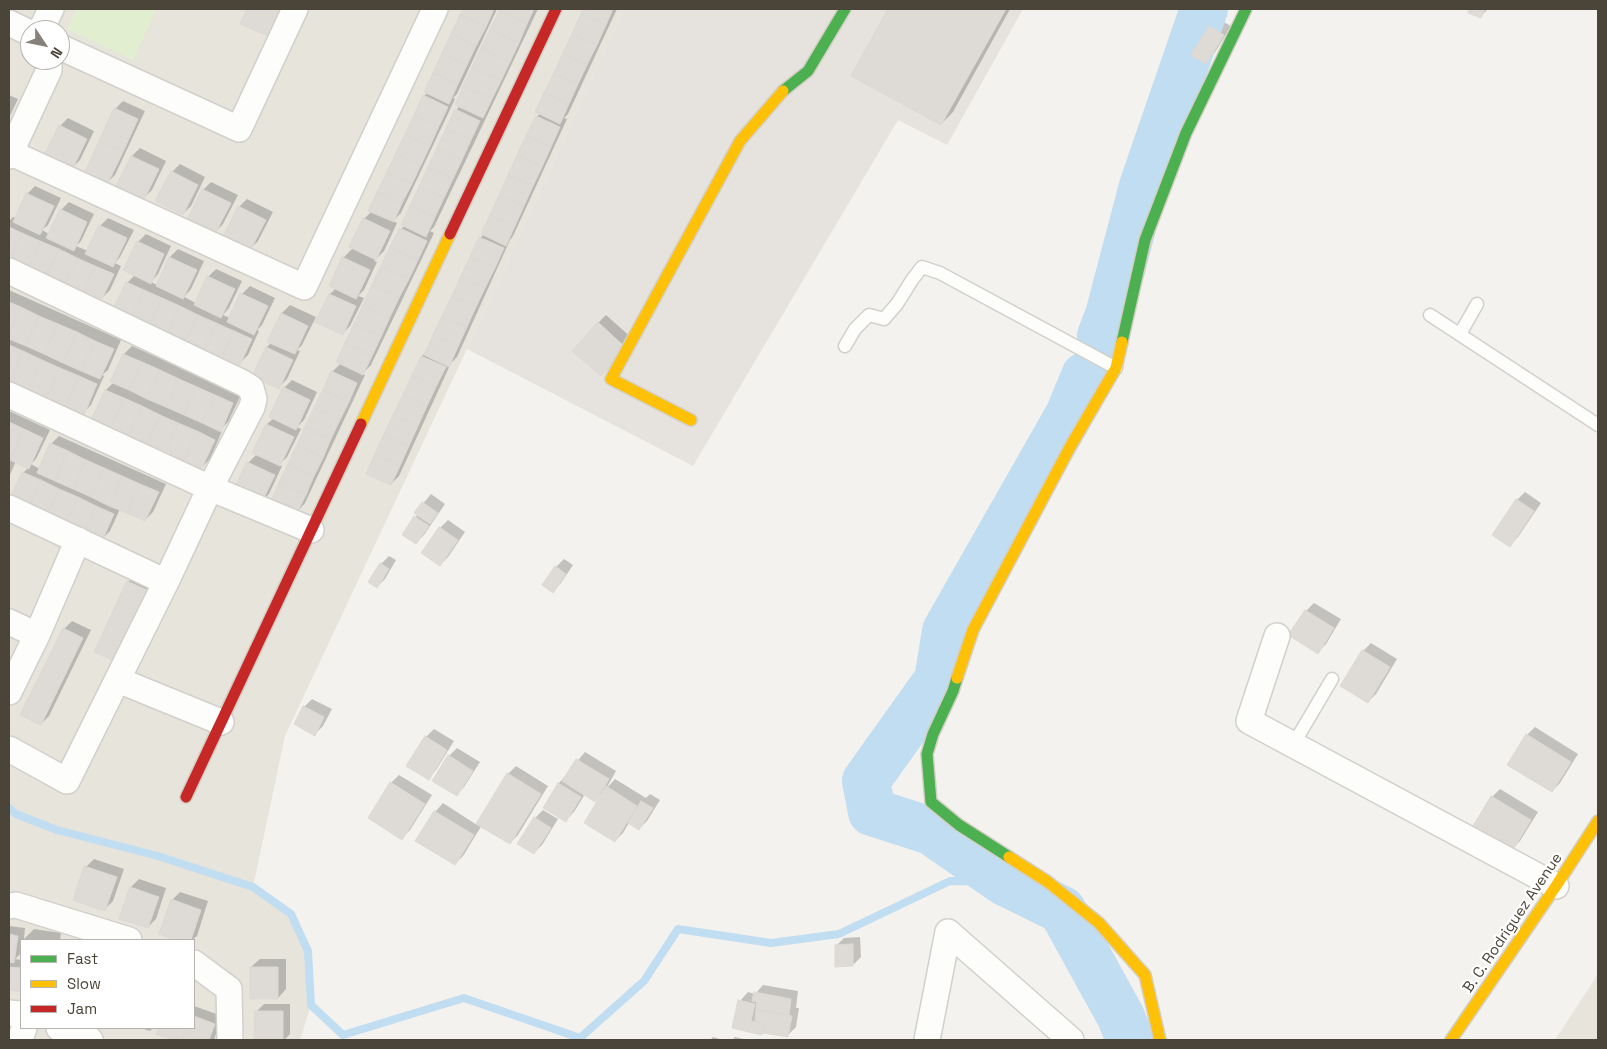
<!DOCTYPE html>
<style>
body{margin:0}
#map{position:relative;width:1607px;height:1049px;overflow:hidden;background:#f4f2ee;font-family:"Space Grotesk",sans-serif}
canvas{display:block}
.frame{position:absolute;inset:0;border:10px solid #4b4439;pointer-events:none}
.legend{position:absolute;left:20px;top:939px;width:175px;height:90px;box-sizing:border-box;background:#fff;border:1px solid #b7b4b0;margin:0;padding:6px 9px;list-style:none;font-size:15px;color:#4b4439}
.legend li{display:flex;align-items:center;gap:10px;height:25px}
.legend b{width:25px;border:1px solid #b7b4b0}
.north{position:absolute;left:20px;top:20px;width:50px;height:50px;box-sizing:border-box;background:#fff;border:1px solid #b7b4b0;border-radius:50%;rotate:124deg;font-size:14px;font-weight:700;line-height:20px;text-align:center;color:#4b4439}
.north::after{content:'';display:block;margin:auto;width:18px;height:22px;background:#868178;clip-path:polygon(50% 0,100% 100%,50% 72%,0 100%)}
</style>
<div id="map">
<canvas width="1607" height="1049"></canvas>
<div class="frame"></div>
<ul class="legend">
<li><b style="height:6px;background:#4caf50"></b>Fast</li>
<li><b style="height:6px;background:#ffc107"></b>Slow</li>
<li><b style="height:6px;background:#c62828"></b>Jam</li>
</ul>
<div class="north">N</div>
</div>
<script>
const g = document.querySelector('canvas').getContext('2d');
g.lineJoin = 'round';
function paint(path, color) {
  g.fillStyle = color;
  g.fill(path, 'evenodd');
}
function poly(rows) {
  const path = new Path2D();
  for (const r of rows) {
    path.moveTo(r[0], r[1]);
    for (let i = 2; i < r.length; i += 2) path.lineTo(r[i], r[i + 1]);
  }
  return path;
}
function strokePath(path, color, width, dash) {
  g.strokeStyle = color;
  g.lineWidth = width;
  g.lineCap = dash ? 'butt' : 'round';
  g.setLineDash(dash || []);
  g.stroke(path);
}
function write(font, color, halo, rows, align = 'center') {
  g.font = font + ' "Space Grotesk",sans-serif';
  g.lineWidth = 4.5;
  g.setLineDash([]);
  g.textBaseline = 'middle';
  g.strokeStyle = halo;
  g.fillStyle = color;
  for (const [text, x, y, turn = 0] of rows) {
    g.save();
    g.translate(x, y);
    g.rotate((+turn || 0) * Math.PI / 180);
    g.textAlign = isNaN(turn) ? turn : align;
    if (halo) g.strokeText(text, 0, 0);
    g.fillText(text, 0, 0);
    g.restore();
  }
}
const residential = poly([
 [9,9,624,9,467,349,285,736,253,887,291,914,308,951,311,1005,300,1040,9,1040],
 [30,30,60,30,60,60,30,60],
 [21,940,194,940,194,1028,21,1028],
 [1598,974,1598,1040,1555,1040]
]);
const industrial = poly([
 [624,9,1023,9,947,145,898,120,693,466,467,349]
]);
const green = poly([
 [76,9,157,9,133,60,67,29]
]);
const shadow = poly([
 [464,9,497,9,457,94,453,98,455,99,401,213,393,221,397,223,384,251,374,261,377,262,364,290,358,296,364,298,350,326,342,334,317,322,330,294,336,288,343,258,353,248,364,219,372,211,424,96,428,92,426,92],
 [501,9,538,9,434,227,430,231,434,233,371,365,362,374,365,375,305,503,297,512,332,372,341,363,401,229,405,225,456,110,460,106,456,104],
 [585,9,617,9,568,114,564,118,567,119,513,236,510,240,457,357,451,363,399,476,391,484,368,473,422,356,428,350,480,238,484,234,537,117,540,113,537,112],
 [890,9,1010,9,953,112,941,124,853,75],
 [1471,9,1488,9,1480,17,1469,12],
 [1218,19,1231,26,1214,54,1210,27],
 [9,95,18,99,9,118],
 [123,101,145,111,115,175,107,183,115,109],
 [68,118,94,131,80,160,72,168,46,155,60,126],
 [140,148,166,161,152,190,144,198,118,186,132,156],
 [180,164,205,177,191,206,183,214,172,172],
 [211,182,238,195,223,224,215,232,203,190],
 [35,186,61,198,48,225,42,230,49,234,61,210,69,202,94,214,81,241,76,246,88,251,100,226,108,218,134,230,120,257,115,263,121,266,110,290,102,298,9,255,9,221,13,217,16,218,27,194],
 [247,199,273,212,258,241,250,249,239,207],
 [146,234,171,246,158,274,151,282,157,285,170,257,178,249,204,261,191,289,184,297,196,303,208,277,216,269,242,281,229,308,223,315,230,318,242,294,250,286,275,298,262,325,257,330,259,331,248,355,240,363,127,283,135,275,138,242],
 [9,290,121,340,108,370,102,375,104,376,91,405,83,413,9,380],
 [290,305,316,317,302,345,297,350,300,351,287,379,279,387,267,347,271,343,269,341,282,313],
 [606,315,633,339,601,375,598,323],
 [132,346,241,395,228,422,220,430,222,431,210,459,202,467,94,418,106,390,114,382,112,381,124,354],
 [292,380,317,392,304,420,297,427,301,429,287,457,279,465,282,466,269,494,261,502,248,463,257,454,267,424,274,418,284,388],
 [9,411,50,430,36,459,31,464,40,469,51,444,59,436,166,484,153,512,145,520,120,509,110,531,102,539,23,473,29,467,16,461,9,477],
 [1525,492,1541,503,1518,537,1510,545,1517,500],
 [431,494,445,504,424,535,416,543,403,534,418,514,416,512],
 [448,520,465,532,448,557,440,565,440,528],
 [389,556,396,560,385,579,377,587,381,564],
 [564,559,573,565,561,583,553,591,556,567],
 [137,573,156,582,96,652,129,581],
 [1314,603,1341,619,1326,644,1318,652,1306,611],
 [72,621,91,630,49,716,41,724,64,629],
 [1371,643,1397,659,1376,694,1368,702,1363,651],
 [312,699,332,709,323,726,315,734,295,724,304,707],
 [1535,727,1578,754,1560,783,1552,791,1527,735],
 [434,729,454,741,436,770,428,778,426,737],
 [457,748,480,762,464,787,456,795,449,756],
 [585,752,616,771,606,789,615,779,646,798,650,794,660,800,647,821,639,829,629,823,623,833,615,841,605,790,595,800,585,794,574,812,566,820,544,807,559,783],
 [516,766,548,786,518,835,510,843,482,825,463,856,455,864,435,812,443,803,477,825,508,774],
 [399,775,432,795,410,830,402,838,369,818,391,783],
 [1500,789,1538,812,1520,841,1512,849,1492,797],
 [543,810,558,819,542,845,534,853,535,818],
 [94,859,124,869,113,901,105,909,86,867],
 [139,879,166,888,156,919,148,927,121,918,131,887],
 [180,892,208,901,197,936,192,940,179,940,160,934,172,900],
 [9,926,25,928,24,939,34,929,61,933,60,940,21,940,21,953,15,959,21,960,21,990,9,989],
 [860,937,861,957,853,965,836,946,844,938],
 [260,959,286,959,286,989,278,998,251,967],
 [763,985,798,991,796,1008,799,1008,796,1027,788,1035,764,1031,762,1033,734,1027,740,1001,748,992,755,994],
 [264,1004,290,1004,290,1034,284,1040,256,1040,256,1012],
 [194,1006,222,1016,214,1040,176,1040,158,1034,160,1028,194,1028],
 [140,1028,153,1028,150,1031],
 [713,1037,723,1040,710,1040],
 [735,1037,748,1040,732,1040]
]);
const stream = poly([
 [9,808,16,814,57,830,158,856,253,887,291,914,308,951,311,1005,343,1035,464,998,580,1038,644,981,678,929,771,943,839,934,950,881,1005,882]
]);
const river = poly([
 [1101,336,1109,315,1143,186,1204,9],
 [1085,376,1069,415,946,631,938,680,866,781,872,812,931,831,1005,882,1062,910,1121,1017,1130,1040]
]);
const building = poly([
 [247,9,286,9,273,38,240,24,247,9],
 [463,9,494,9,486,27,460,15,463,9],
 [500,9,534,9,527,24,499,11,500,9],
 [583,9,613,9,606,25,581,14,583,9],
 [888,9,1006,9,941,125,851,76,888,9],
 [1469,9,1485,9,1481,18,1468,13,1469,9],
 [499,11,527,24,519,43,490,29,499,11],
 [581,14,606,25,597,45,572,34,581,14],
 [460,15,486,27,476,46,451,34,460,15],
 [1209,26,1224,35,1206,64,1191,55,1209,26],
 [490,29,519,43,510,62,481,48,490,29],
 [451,34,476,46,467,65,442,53,451,34],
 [572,34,597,45,587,65,563,53,572,34],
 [481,48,510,62,501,81,472,67,481,48],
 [442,53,467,65,458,84,433,73,442,53],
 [563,53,587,65,578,84,554,73,563,53],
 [472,67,501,81,492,99,463,86,472,67],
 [433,73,458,84,449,104,424,92,433,73],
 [554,73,578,84,569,104,544,93,554,73],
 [463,86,492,99,483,118,455,105,463,86],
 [544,93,569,104,560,124,535,112,544,93],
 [423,95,448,107,439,126,414,115,423,95],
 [114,108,138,119,123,152,99,141,114,108],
 [455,109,480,121,471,140,446,129,455,109],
 [414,115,439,126,430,146,405,134,414,115],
 [536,116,560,127,551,147,526,136,536,116],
 [59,125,87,139,72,170,44,155,59,125],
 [446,129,471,140,462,160,437,148,446,129],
 [405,134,430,146,421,165,396,153,405,134],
 [526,136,551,147,542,167,517,155,526,136],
 [99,141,123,152,107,185,84,174,99,141],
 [437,148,462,160,453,179,428,167,437,148],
 [396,153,421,165,412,184,387,172,396,153],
 [517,155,542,167,533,186,508,175,517,155],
 [131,156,159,169,144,200,116,186,131,156],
 [428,167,453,179,444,198,419,187,428,167],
 [171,171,198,185,183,215,155,201,171,171],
 [387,172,412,184,402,203,377,192,387,172],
 [508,175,533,186,524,206,499,195,508,175],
 [419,187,444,198,435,217,410,206,419,187],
 [202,189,231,203,215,234,187,220,202,189],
 [377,192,402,203,394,222,368,211,377,192],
 [26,193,54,206,40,235,13,222,26,193],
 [499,195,524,206,515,226,490,215,499,195],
 [238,206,266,220,250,251,223,237,238,206],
 [410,206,435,217,426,237,401,225,410,206],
 [60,209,87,222,74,251,46,238,60,209],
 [490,215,515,226,506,246,481,234,490,215],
 [363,218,390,231,376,260,349,247,363,218],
 [99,225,127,238,113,267,85,254,99,225],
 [9,227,22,233,11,258,9,257,9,227],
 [400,228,427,241,418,260,390,247,400,228],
 [22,233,40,241,29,266,11,258,22,233],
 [479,237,504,248,495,268,470,257,479,237],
 [40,241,59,249,47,274,29,266,40,241],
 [137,241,164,254,151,284,123,270,137,241],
 [390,247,418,260,409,279,381,266,390,247],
 [59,249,77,258,66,283,47,274,59,249],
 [169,257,197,270,183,299,156,286,169,257],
 [342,257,370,270,356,299,329,286,342,257],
 [470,257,495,268,485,288,461,276,470,257],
 [77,258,95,266,84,291,66,283,77,258],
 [95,266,114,274,102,299,84,291,95,266],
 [381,266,409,279,399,298,372,285,381,266],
 [207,276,235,289,221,318,194,305,207,276],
 [461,276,485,288,476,307,452,296,461,276],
 [126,282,144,290,132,315,114,307,126,282],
 [372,285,399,298,390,317,363,305,372,285],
 [144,290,162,298,150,324,132,315,144,290],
 [240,293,268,306,254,335,227,322,240,293],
 [329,294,356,306,343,335,315,322,329,294],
 [452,296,476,307,467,327,442,316,452,296],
 [162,298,180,306,168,332,150,324,162,298],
 [9,302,21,307,9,335,9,302],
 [363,305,390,317,381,337,354,324,363,305],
 [180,306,198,315,186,340,168,332,180,306],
 [21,307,39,316,26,346,9,339,9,335,21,307],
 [281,313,308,326,295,354,267,342,281,313],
 [198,315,216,323,204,348,186,340,198,315],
 [39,316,58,324,44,354,26,346,39,316],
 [442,316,467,327,458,347,433,335,442,316],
 [598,322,626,348,601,376,572,351,598,322],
 [216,323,234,331,222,357,204,348,216,323],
 [58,324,77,332,63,363,44,354,58,324],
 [354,324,381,337,372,356,345,343,354,324],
 [234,331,252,339,240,365,222,357,234,331],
 [77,332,95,341,81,371,63,363,77,332],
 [433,335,458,347,449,367,424,355,433,335],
 [95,341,114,349,100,379,81,371,95,341],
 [345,343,372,356,363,375,336,362,345,343],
 [9,345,23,351,10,382,9,382,9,345],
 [266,347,293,360,279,389,252,376,266,347],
 [23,351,42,360,28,390,10,382,23,351],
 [123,354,142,362,129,390,110,382,123,354],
 [421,356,446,367,436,387,412,375,421,356],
 [42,360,60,368,46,399,28,390,42,360],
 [142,362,160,370,147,399,129,390,142,362],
 [60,368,79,376,65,407,46,399,60,368],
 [160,370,179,379,166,407,147,399,160,370],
 [331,371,357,383,349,402,323,390,331,371],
 [412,375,436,387,427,406,403,395,412,375],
 [79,376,97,384,84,415,65,407,79,376],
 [179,379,197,387,184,415,166,407,179,379],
 [197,387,215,395,202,423,184,415,197,387],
 [283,387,310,400,296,430,269,417,283,387],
 [105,390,124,398,111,427,92,418,105,390],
 [323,390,349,402,340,420,314,408,323,390],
 [215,395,233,403,221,432,202,423,215,395],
 [403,395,427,406,418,426,393,415,403,395],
 [124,398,142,406,129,435,111,427,124,398],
 [142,406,160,415,147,443,129,435,142,406],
 [314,408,340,420,331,439,305,427,314,408],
 [160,415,178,423,166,451,147,443,160,415],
 [393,415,418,426,409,446,384,434,393,415],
 [9,422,24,429,10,460,9,459,9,422],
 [178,423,197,431,184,460,166,451,178,423],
 [266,424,294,437,280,466,252,453,266,424],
 [305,427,331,439,323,458,297,445,305,427],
 [24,429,43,438,29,469,10,460,24,429],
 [197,431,215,440,202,468,184,460,197,431],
 [384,434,409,446,400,466,375,454,384,434],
 [50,443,68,451,55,481,37,473,50,443],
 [297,445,323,458,314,476,288,464,297,445],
 [68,451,86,460,73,489,55,481,68,451],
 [375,454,400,466,391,485,366,474,375,454],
 [86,460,104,468,91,497,73,489,86,460],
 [247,462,275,475,261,504,233,491,247,462],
 [288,464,314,476,306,495,279,483,288,464],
 [104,468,122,476,109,506,91,497,104,468],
 [22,472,41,480,28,507,10,498,22,472],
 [122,476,140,484,127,513,109,506,122,476],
 [41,480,59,489,47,515,28,507,41,480],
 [279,483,306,495,297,513,271,501,279,483],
 [140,484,159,492,145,521,127,513,140,484],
 [59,489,78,497,65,524,47,515,59,489],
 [78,497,96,506,84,532,65,524,78,497],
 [1516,499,1534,511,1510,547,1492,535,1516,499],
 [422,502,438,513,430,524,414,513,422,502],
 [96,506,114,514,102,541,84,532,96,506],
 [414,516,429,526,416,544,402,535,414,516],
 [439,527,458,540,440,566,421,553,439,527],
 [380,563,389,569,377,588,368,582,380,563],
 [555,566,566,574,553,593,542,585,555,566],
 [127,581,149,591,116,662,94,652,127,581],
 [1305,610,1334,628,1318,654,1288,635,1305,610],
 [63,628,83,638,41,725,20,715,63,628],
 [1362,650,1390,667,1368,703,1340,686,1362,650],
 [303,706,324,717,315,736,294,724,303,706],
 [1526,734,1571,762,1552,792,1507,765,1526,734],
 [425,736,447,750,429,780,406,766,425,736],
 [448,755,473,771,457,796,432,781,448,755],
 [576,759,609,779,595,802,562,781,576,759],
 [507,773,541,794,510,844,476,824,507,773],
 [390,782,425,804,402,840,368,818,390,782],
 [558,783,581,797,566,822,543,808,558,783],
 [606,786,637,806,615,842,584,823,606,786],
 [1491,796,1531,820,1513,850,1473,826,1491,796],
 [641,801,653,808,639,830,628,823,641,801],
 [434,811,474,835,455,865,415,841,434,811],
 [534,817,551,828,534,854,517,844,534,817],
 [84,866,117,877,105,911,73,900,84,866],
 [130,887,159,897,148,928,119,919,130,887],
 [171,899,201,910,191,940,175,940,159,934,171,899],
 [9,934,18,936,14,963,9,962,9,934],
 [853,944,853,966,835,967,835,945,853,944],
 [9,967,21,968,21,992,9,990,9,967],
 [250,967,278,967,278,999,250,999,250,967],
 [754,992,791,999,789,1015,756,1009,757,1002,752,1001,754,992],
 [738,1000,755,1004,751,1021,764,1023,762,1035,732,1028,738,1000],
 [756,1010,792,1016,788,1037,763,1033,765,1023,755,1021,756,1010],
 [255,1011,283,1011,283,1040,254,1040,255,1011],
 [194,1016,215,1024,209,1040,182,1040,186,1028,194,1028,194,1016],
 [159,1028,186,1028,182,1040,173,1040,156,1034,159,1028]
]);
const lane = poly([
 [1430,315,1598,425],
 [1460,334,1477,304],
 [845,346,855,329,869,315,884,319,897,304,912,280,922,267,940,273,1116,368],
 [1293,745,1332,679]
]);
const street = poly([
 [9,23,30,33],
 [41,30,51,9],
 [60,47,239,129,295,9],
 [9,152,304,287,435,9],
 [9,156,49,70,49,60],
 [9,271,243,383,251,388,254,399,252,407,210,488,166,582,67,781,9,749],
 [9,395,210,488,311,530],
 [9,508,166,582],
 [9,622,37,635],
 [1277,636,1249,721,1556,886],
 [118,680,221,722],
 [9,692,37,635,78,540],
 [9,906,16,905,129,940],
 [948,932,1071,1040],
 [194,963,229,989,230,1040],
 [9,1013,21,1014],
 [59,1028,90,1040],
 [20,1040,24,1028],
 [927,1040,948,932]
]);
const fast = poly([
 [783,91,808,71,845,9],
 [1122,342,1145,240,1186,133,1246,9],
 [957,678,953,691,933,734,927,754,931,802,959,825,1009,857]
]);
const slow = poly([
 [691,420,611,379,740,141,783,91],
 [361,424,450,234],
 [957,678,973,630,1070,447,1116,368,1122,342],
 [1009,857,1048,882,1099,923,1145,975,1160,1040],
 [1451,1040,1556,886,1598,821]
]);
const jam = poly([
 [450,234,556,9],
 [186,797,361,424]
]);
const streetNames = [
 ["B. C. Rodriguez Avenue",1513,923,-56]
];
paint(residential, '#e7e4dc');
paint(industrial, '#e6e2de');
paint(green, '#e1eecf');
paint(shadow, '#0003');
strokePath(stream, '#c0ddf1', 8);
strokePath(river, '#c0ddf1', 48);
paint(building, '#dedbd6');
strokePath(building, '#dcd9d4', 1);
strokePath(lane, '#d2d0cb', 15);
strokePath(street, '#d2d0cb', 28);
strokePath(fast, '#d3cfc5', 14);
strokePath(slow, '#d3cfc5', 14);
strokePath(jam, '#d3cfc5', 14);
strokePath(lane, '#fdfdfc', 12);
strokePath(street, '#fdfdfc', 25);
strokePath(fast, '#4caf50', 11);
strokePath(slow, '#ffc107', 11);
strokePath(jam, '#c62828', 11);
write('15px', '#4b4439', '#fff', streetNames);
</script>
